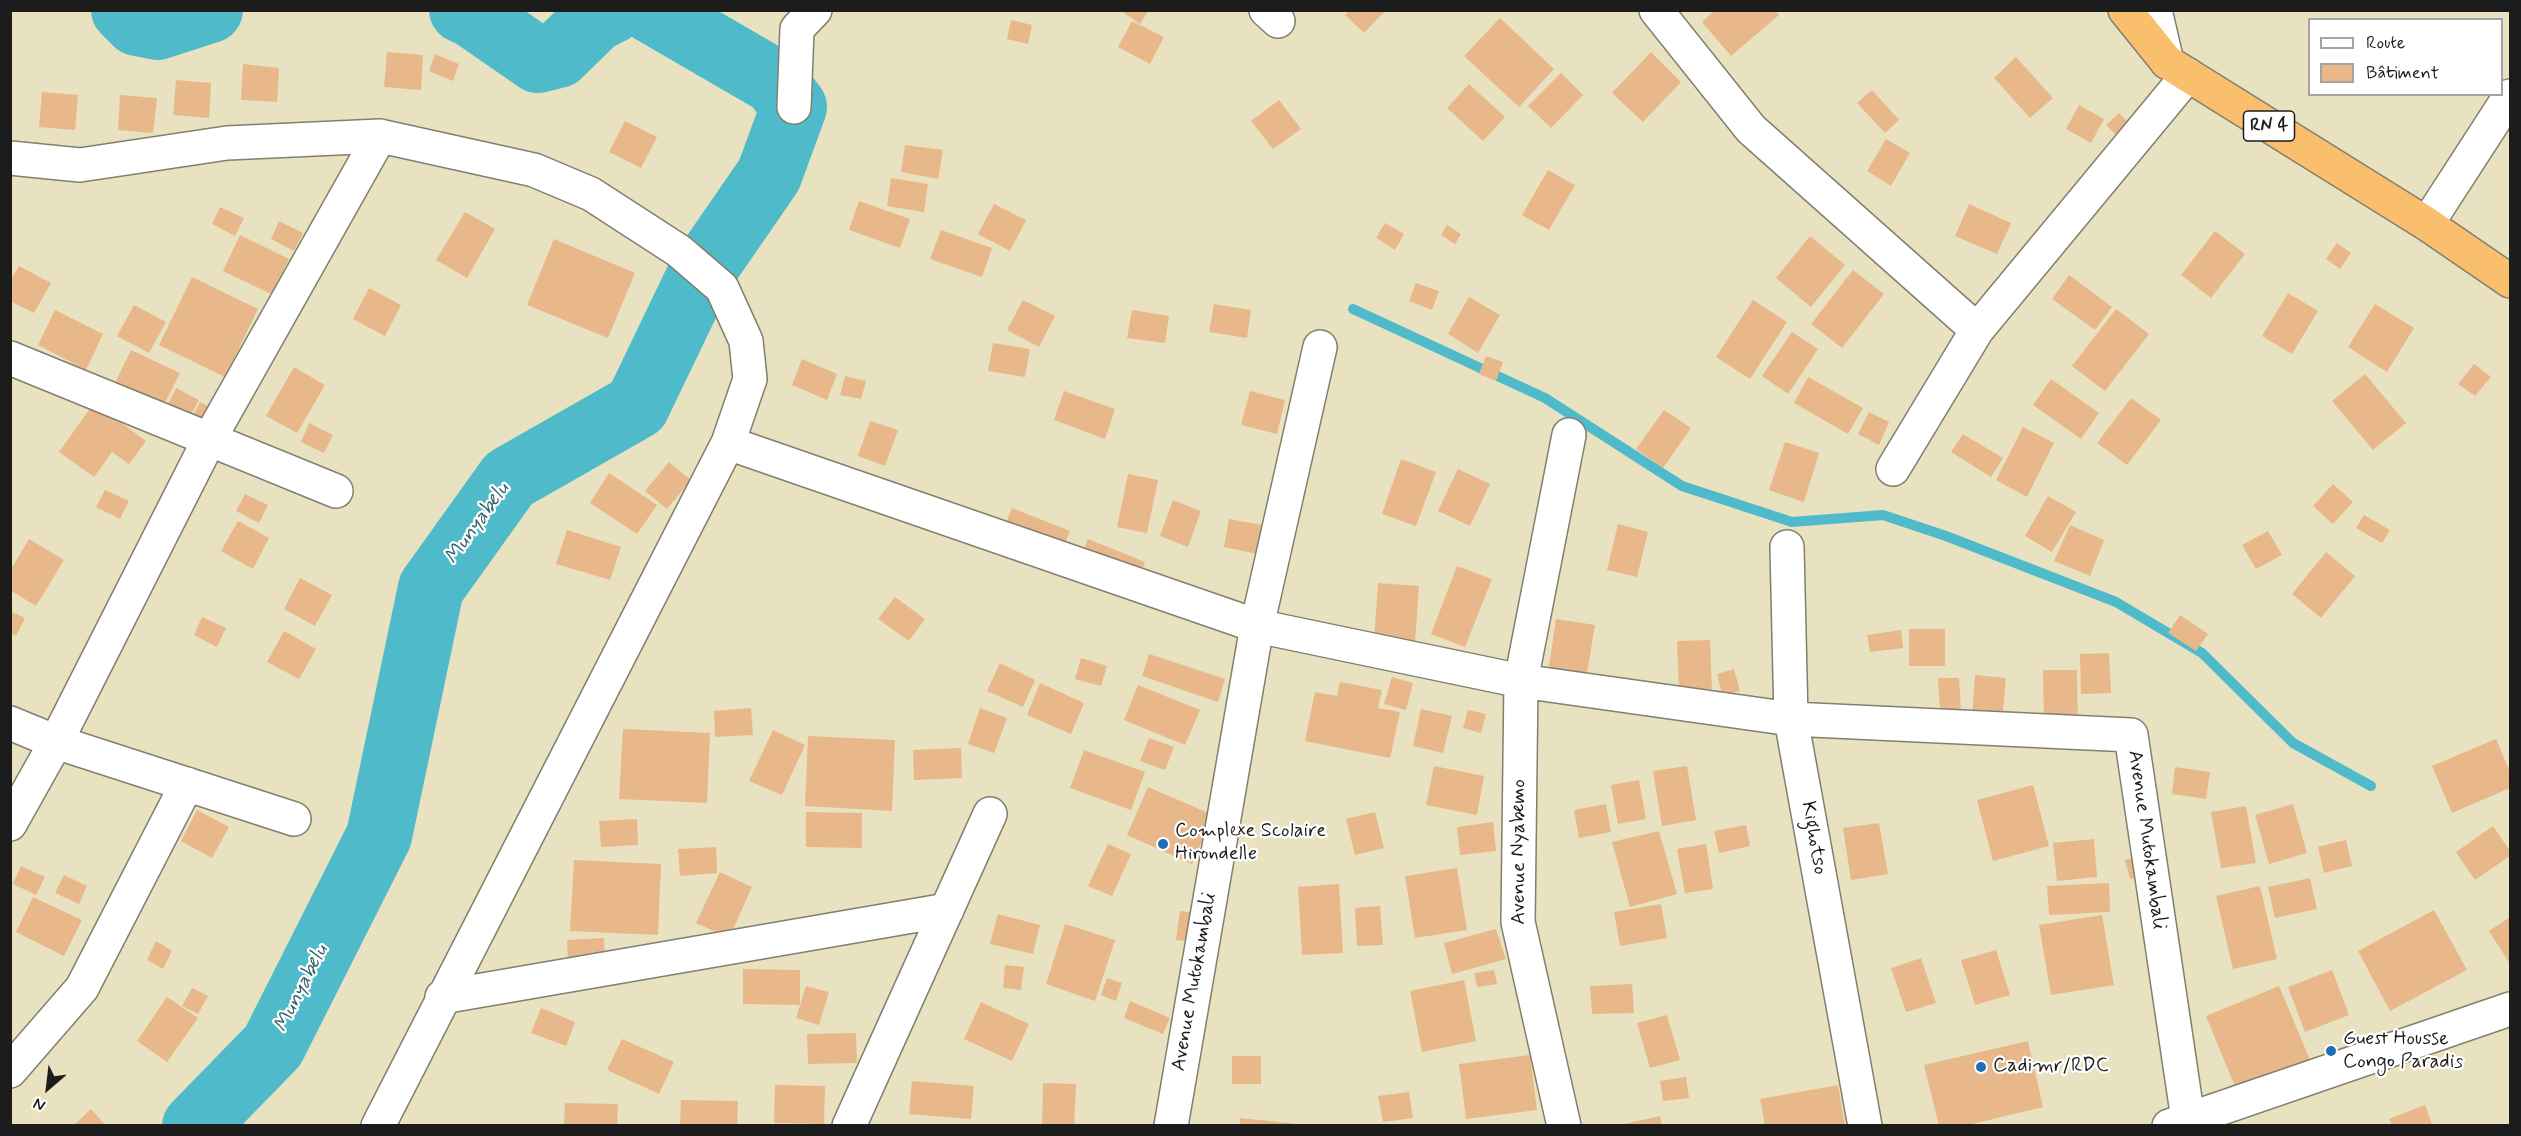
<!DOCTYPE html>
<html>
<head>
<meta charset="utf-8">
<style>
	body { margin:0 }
	#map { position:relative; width:2521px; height:1136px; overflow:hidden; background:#e8e2c0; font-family:Mynerve,sans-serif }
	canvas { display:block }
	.frame { position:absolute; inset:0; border:12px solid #1c1c1c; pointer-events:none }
	.legend { position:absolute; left:2308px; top:18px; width:195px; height:78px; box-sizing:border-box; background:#fff; border:2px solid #a4a4a4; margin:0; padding:8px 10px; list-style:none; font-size:18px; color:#1c1c1c }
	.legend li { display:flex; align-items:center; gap:12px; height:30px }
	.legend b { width:30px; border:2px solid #a4a4a4 }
	.north { position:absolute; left:18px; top:1058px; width:60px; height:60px; -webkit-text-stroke:4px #fff; paint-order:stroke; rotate:208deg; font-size:16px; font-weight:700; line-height:24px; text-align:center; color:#1c1c1c }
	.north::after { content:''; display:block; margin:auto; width:21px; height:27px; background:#1c1c1c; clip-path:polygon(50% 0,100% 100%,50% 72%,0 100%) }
</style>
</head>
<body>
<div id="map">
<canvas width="2521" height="1136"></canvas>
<div class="frame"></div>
<ul class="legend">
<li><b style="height:8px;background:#fff"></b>Route</li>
<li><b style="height:16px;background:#e8b88b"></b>Bâtiment</li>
</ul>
<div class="north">N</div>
</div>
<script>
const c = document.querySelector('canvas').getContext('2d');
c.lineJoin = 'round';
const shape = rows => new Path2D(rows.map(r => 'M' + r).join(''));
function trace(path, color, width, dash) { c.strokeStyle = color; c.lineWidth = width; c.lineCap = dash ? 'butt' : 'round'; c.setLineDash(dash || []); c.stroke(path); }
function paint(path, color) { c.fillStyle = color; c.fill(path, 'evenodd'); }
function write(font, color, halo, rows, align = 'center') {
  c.font = font + ' Mynerve,sans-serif'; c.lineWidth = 4.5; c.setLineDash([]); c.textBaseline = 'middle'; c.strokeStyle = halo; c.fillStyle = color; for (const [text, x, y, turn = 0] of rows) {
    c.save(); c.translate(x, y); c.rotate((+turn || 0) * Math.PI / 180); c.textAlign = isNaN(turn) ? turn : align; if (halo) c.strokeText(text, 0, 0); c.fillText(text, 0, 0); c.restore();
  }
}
trace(shape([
	[1353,309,1545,398,1682,486,1792,522,1883,515,1946,536,2116,602,2202,653,2293,743,2371,786]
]), '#4fbbca', 10);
trace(shape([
	[124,10,137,23,157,27,210,10],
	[462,10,473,15,538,60,558,55,595,19,613,10],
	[195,1126,273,1046,379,836,431,588,509,479,637,406,700,275,769,175,794,107,775,82,651,10]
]), '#4fbbca', 66);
paint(shape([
	[1120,10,1149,10,1140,24],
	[1349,10,1386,10,1364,33,1345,15],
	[1715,10,1775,10,1779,15,1731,56,1702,22],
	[1500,18,1554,69,1519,107,1464,56],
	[1011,20,1032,25,1028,44,1007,39],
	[1132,21,1164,37,1150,64,1118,47],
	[387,52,423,55,421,90,384,87],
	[1651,52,1681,82,1643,122,1612,93],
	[435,54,459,64,453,81,429,71],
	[2016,57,2053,98,2030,118,1994,78],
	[243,64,279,68,277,102,241,100],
	[1561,73,1583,95,1551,128,1528,106],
	[176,80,211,83,209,118,173,115],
	[1469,84,1505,117,1483,141,1447,108],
	[1872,90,1899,120,1885,133,1857,103],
	[42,92,78,95,75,130,39,127],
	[120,95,157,98,153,133,118,130],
	[1279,100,1301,129,1273,149,1251,121],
	[2079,105,2104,119,2091,143,2066,129],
	[2119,113,2140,134,2127,146,2106,125],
	[625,121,657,137,641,168,609,152],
	[1886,139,1910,153,1891,186,1867,171],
	[905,145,943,150,938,179,901,172],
	[1548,170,1575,185,1549,230,1522,215],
	[891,178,928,184,924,212,887,206],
	[859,201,910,219,900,248,849,230],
	[994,204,1026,220,1010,251,978,234],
	[1969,204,2011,223,1997,254,1955,236],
	[220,207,244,218,235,236,212,224],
	[465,212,495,229,467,278,436,260],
	[279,221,303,233,294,251,271,239],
	[1385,223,1404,234,1395,250,1376,238],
	[1447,225,1461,234,1455,244,1441,235],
	[941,230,992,248,982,277,930,259],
	[2215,231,2245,254,2211,298,2181,275],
	[240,235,289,259,271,294,223,271],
	[1810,236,1845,265,1811,307,1776,278],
	[554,239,635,273,608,338,527,305],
	[2337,243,2351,253,2340,269,2326,259],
	[19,266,51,283,34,313,10,301,10,281],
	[1853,270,1884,294,1842,348,1811,324],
	[2069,275,2112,307,2095,330,2052,299],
	[192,277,258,309,225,377,159,345],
	[1416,283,1439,291,1432,310,1409,301],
	[369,288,401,305,385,336,353,319],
	[2288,293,2318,311,2292,354,2262,336],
	[1469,297,1500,315,1478,353,1448,334],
	[1023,300,1055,316,1039,347,1007,330],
	[1753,300,1787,322,1750,379,1716,357],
	[1214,304,1251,310,1247,338,1209,332],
	[2375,304,2414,328,2387,372,2348,347],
	[134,305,166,322,149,353,117,336],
	[2116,309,2149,334,2105,391,2072,366],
	[55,310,103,334,86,370,38,345],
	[1132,310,1169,316,1165,343,1127,338],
	[1792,332,1818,349,1788,394,1762,376],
	[993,343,1030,349,1025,377,988,371],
	[131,350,180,373,162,409,114,385],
	[1486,356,1503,362,1496,381,1479,374],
	[802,359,837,374,827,400,792,385],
	[2474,364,2491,377,2475,396,2458,384],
	[294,367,325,385,297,433,266,416],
	[2365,374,2406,423,2373,450,2332,401],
	[845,376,866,381,861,399,840,395],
	[1808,377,1863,408,1848,434,1794,403],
	[2051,379,2099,413,2081,439,2033,405],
	[176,388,199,400,190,417,167,406],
	[1064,391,1115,409,1105,439,1054,420],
	[1250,391,1285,400,1277,434,1241,425],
	[2131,398,2161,420,2127,465,2097,443],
	[200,402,223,414,215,432,191,420],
	[94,403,146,441,129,464,112,452,94,477,59,452],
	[1664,410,1691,428,1663,468,1636,449],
	[1869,412,1889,422,1879,445,1858,434],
	[870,421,898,430,885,466,858,456],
	[309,423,333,435,324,453,301,442],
	[2023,427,2054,443,2027,497,1996,480],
	[1963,434,2003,458,1991,477,1951,452],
	[1785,442,1819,453,1804,502,1769,490],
	[1401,459,1436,472,1416,526,1382,514],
	[669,462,691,480,667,509,645,491],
	[1458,469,1490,484,1470,526,1438,511],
	[609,473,657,505,637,534,590,503],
	[1128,474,1158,480,1147,533,1117,527],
	[2333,484,2353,502,2333,524,2313,506],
	[105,490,129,501,120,519,96,507],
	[245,494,268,505,259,523,236,511],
	[2048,496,2076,512,2052,552,2025,536],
	[1173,500,1201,511,1188,547,1160,536],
	[1012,508,1070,531,1060,554,1003,530],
	[2364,515,2390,530,2382,543,2356,528],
	[1229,519,1262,525,1257,554,1224,547],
	[238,521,269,538,253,569,221,551],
	[1618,524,1648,532,1637,577,1607,570],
	[2070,525,2104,540,2090,576,2054,561],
	[567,530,621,547,610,580,556,564],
	[2268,531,2282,555,2256,569,2242,545],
	[29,539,64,560,36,606,10,590,10,571],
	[1088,539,1145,562,1136,584,1079,561],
	[2326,552,2355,576,2321,618,2292,594],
	[1457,566,1492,579,1465,647,1431,634],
	[300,578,332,595,315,626,284,609],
	[1378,583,1419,586,1415,643,1374,640],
	[895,597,925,619,909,641,878,619],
	[10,611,25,618,16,636,10,633],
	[2180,615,2208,634,2196,651,2168,633],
	[202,617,226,628,217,647,194,635],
	[1556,619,1595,625,1586,679,1548,673],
	[1909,629,1945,629,1945,666,1909,666],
	[1901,630,1903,648,1870,652,1867,635],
	[284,631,316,649,299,679,267,662],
	[1710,640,1712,689,1679,691,1677,641],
	[2109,653,2111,693,2081,694,2080,654],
	[1149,654,1225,679,1218,702,1142,676],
	[1081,658,1107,666,1101,686,1075,679],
	[1000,663,1035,680,1023,707,987,691],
	[1734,669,1740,691,1722,695,1717,674],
	[2043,670,2077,670,2078,728,2044,728],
	[1975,675,2006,678,2002,721,1972,718],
	[1392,677,1413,683,1406,710,1384,704],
	[1938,678,1959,678,1961,711,1940,712],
	[1340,682,1382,690,1378,708,1400,712,1390,758,1305,741,1315,692,1337,696],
	[1040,683,1084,703,1071,734,1027,715],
	[1138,685,1200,710,1185,745,1124,720],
	[751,708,753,735,715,737,714,711],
	[980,708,1007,718,994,753,968,744],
	[1421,709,1452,716,1443,753,1413,746],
	[1468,710,1486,714,1481,733,1463,728],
	[623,729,710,733,707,803,619,799],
	[773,730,805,745,782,795,749,781],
	[808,736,895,740,892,811,805,806],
	[1149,738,1174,747,1165,770,1140,761],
	[2496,739,2510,772,2510,788,2452,813,2432,766],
	[961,748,962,778,914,780,913,750],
	[1084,750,1145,772,1131,810,1070,788],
	[1434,766,1484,776,1477,815,1426,805],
	[1687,766,1696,820,1662,826,1653,771],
	[2175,767,2210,772,2206,799,2172,794],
	[1639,780,1646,819,1618,824,1611,785],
	[2033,785,2049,846,1993,861,1977,800],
	[1148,787,1213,815,1192,864,1127,835],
	[1606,804,1611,832,1579,838,1574,810],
	[2293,804,2307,853,2269,864,2255,815],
	[2246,806,2256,863,2221,868,2211,812],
	[197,810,229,827,212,858,181,841],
	[806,812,862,813,862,848,806,847],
	[1375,812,1384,848,1355,855,1346,819],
	[637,819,638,845,601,847,599,821],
	[1493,822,1496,851,1460,855,1457,827],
	[1879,823,1888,874,1851,880,1843,828],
	[1746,825,1750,846,1719,853,1714,831],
	[2493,826,2510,851,2510,856,2475,880,2456,852],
	[1659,831,1677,894,1630,907,1612,842],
	[2094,839,2097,877,2057,881,2053,843],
	[2346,840,2352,866,2324,873,2318,847],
	[1108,844,1131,854,1112,896,1088,886],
	[1706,844,1713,889,1685,893,1677,849],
	[716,847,717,873,680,876,678,849],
	[2146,855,2151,874,2130,879,2125,860],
	[574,860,661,864,658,935,570,931],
	[21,866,45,877,36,895,13,884],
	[1457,868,1467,930,1415,938,1405,876],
	[720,872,752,887,729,938,696,923],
	[64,875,87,886,79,904,55,893],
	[2310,878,2317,909,2275,918,2268,887],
	[2109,883,2110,912,2049,915,2047,886],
	[1339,884,1343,953,1302,955,1298,887],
	[2260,886,2277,959,2233,969,2216,896],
	[33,897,82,920,64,956,16,932],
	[1661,904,1667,938,1620,946,1614,912],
	[1380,906,1383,945,1357,946,1355,908],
	[2434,910,2467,970,2390,1011,2358,951],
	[1180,911,1197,913,1193,942,1176,940],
	[998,914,1040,925,1033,954,990,944],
	[2102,915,2114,985,2051,995,2039,925],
	[2510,917,2510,964,2489,931],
	[1065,924,1115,940,1095,1001,1046,984],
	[1496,929,1506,959,1452,974,1444,943],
	[604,938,605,964,568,966,567,940],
	[156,941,172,951,163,969,147,960],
	[1996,950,2010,995,1975,1005,1961,960],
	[1921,958,1936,1003,1906,1012,1891,968],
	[1005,965,1024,967,1021,990,1003,988],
	[743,969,800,970,800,1005,743,1004],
	[1494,970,1497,984,1477,987,1474,973],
	[2332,970,2349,1015,2305,1032,2288,987],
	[1107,978,1122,983,1116,1001,1101,995],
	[1464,980,1476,1041,1422,1052,1410,991],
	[1632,984,1634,1013,1592,1014,1590,986],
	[806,986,829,992,819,1025,796,1018],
	[2279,986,2310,1060,2236,1089,2206,1016],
	[192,988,208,996,198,1014,182,1006],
	[167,997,198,1018,167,1062,137,1041],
	[1130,1001,1170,1018,1163,1034,1124,1018],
	[981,1002,1029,1024,1012,1061,964,1039],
	[541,1008,575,1022,566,1046,531,1033],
	[1667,1015,1680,1060,1650,1068,1637,1023],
	[856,1033,857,1063,808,1064,807,1034],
	[622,1039,674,1062,659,1094,607,1070],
	[2028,1041,2043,1107,1964,1126,1939,1126,1924,1065],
	[1530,1055,1537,1110,1466,1119,1459,1064],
	[1232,1056,1261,1056,1261,1084,1232,1084],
	[1686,1077,1689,1098,1663,1101,1660,1081],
	[912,1081,974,1086,971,1119,909,1114],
	[1043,1083,1076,1084,1074,1126,1042,1126],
	[775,1085,825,1086,824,1124,774,1123],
	[1838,1085,1845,1126,1765,1126,1760,1099],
	[1409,1092,1413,1118,1383,1122,1378,1096],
	[681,1100,738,1101,737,1126,680,1126],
	[565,1103,618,1104,617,1126,564,1126],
	[2425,1105,2432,1124,2392,1126,2389,1119],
	[91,1109,106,1126,73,1126],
	[1660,1116,1662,1126,1620,1126,1620,1125],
	[1240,1118,1298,1124,1298,1126,1240,1126]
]), '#e8b88b');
const minor = shape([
	[1266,10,1278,21],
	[1656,10,1751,129,1977,330],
	[2155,10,2167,62],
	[794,107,797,29,815,10],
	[10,158,80,165,227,143,380,136,534,170,591,194,679,251,722,288,746,341,750,379,728,443,378,1126],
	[2427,224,2510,96],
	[10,358,336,491],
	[728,443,1257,626,1521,681,1791,719,2131,735,2189,1126],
	[1893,469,1977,330,2188,75],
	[1787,547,1791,719,1865,1126],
	[10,723,56,742,294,819],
	[10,824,56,742,210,438,380,136],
	[442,997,947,910],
	[10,1071,82,988,187,784],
	[849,1126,990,814],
	[1171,1126,1257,626,1320,347],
	[1564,1126,1518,922,1521,681,1569,435],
	[2169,1126,2510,1009]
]);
const highway = shape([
	[2125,10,2167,62,2427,224,2510,281]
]);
trace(minor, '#827f6e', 36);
trace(highway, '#827f6e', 36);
trace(minor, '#fff', 33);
trace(highway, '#f9bf6d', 33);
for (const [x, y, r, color] of [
	[1163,844,6,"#1f6fb2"],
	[2331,1051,6,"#1f6fb2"],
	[1981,1067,6,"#1f6fb2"]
]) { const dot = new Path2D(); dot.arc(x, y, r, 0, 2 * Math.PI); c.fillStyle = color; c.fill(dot); trace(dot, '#fff', 2); }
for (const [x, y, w] of [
	[2269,126,51]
]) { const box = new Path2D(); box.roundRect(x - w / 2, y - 15, w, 30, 4.5); c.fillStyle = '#fff'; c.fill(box); trace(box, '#1c1c1c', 1.5); }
write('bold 18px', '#1c1c1c', null, [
	["RN 4",2269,126]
]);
write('20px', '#1c1c1c', '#fff', [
	["Complexe Scolaire",1175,832],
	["Hirondelle",1175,855],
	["Guest Housse",2343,1040],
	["Congo Paradis",2343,1063],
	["Cadimr/RDC",1993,1067]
], 'left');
write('20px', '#1c1c1c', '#fff', [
	["Kighotso",1813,838,80],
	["Avenue Mutokambali",2146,840,82],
	["Avenue Nyabemo",1520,852,-90],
	["Avenue Mutokambali",1195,982,-80]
]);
write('italic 21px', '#33646a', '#fff', [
	["Munyabelu",478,524,-54],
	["Munyabelu",302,989,-63]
]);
</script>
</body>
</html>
